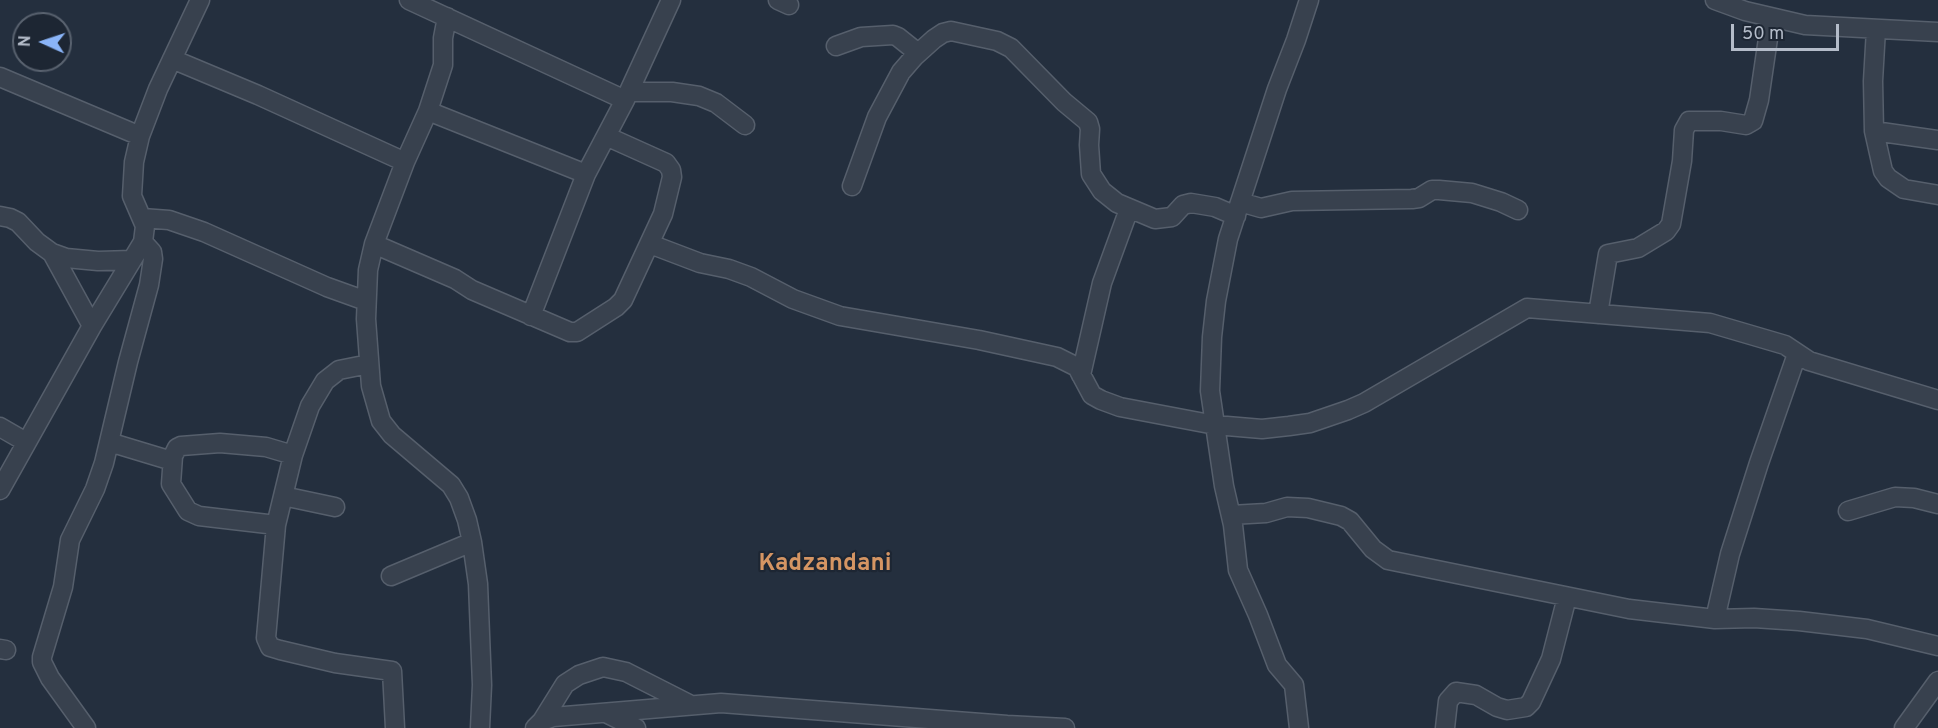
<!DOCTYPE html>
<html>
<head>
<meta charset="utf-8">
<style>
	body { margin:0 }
	#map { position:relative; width:1938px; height:728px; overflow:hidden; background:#242f3e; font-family:Overpass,sans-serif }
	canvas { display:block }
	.north { position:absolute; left:12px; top:12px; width:60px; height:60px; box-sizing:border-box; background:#1d2633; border:2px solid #59626f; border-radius:50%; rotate:273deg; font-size:16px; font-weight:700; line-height:24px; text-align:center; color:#b4bcc9 }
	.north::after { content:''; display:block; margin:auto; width:21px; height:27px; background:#8ab4f8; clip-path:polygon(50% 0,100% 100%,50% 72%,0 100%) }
	.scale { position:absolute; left:1731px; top:24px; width:108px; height:27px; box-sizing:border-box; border:3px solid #b4bcc9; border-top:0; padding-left:8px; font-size:18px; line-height:21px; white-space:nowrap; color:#b4bcc9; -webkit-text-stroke:4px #1d2633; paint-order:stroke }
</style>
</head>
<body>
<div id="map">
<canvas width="1938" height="728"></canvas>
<div class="north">N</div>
<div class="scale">50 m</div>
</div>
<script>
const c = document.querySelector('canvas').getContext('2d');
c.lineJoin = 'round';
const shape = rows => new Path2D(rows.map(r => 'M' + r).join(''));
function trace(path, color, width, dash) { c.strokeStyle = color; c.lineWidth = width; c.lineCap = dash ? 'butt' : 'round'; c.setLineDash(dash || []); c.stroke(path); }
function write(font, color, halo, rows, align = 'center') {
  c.font = font + ' Overpass,sans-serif'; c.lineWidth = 4.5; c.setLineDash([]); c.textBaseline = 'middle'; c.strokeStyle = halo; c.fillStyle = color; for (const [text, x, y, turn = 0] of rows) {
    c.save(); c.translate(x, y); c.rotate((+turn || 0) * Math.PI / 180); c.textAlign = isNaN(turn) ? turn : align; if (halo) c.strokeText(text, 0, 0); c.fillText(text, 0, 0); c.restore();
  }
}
const minor = shape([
	[409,0,625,100],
	[778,0,789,5],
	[1715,0,1745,11,1805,25,1938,32],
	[447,17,443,38,443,65,428,111,405,162,374,244,368,270,366,319,371,386,381,421,392,435,451,485,459,498,467,520,472,542,478,584,482,685,480,728],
	[1876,29,1873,81,1874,131,1883,171,1888,178,1904,189,1938,195],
	[836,46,861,37,893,35,898,37,918,53],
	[172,59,258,95,405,162],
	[0,77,140,136],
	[629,92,672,92,699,96,716,103,745,125],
	[428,111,586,174],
	[1874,131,1938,140],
	[852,186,877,117,901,72,914,57,934,39,943,33,951,31,997,41,1011,48,1064,102,1088,122,1090,129,1089,145,1091,174,1102,191,1117,203,1155,219,1172,217,1183,205,1191,203,1215,207,1236,216],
	[1240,202,1261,208,1292,201,1412,199,1419,198,1432,190,1439,190,1472,193,1501,202,1518,210],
	[0,216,10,218,18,222,37,242,52,253,66,258,98,261,132,260],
	[142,218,169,220,204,232,327,287,366,301],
	[374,244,455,279,472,290,570,332,577,332,616,307,623,300,663,214,672,177,671,170,666,163,606,136],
	[650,244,700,263,729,269,751,277,793,299,840,316,979,340,1057,357,1077,367,1092,395,1101,400,1120,407,1215,425,1262,429,1289,426,1310,423,1348,410,1364,403,1527,308,1710,323,1785,345,1809,361,1938,400],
	[52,253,92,326],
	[1598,314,1608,254,1638,248,1666,231,1671,224,1682,161,1684,130,1689,121,1721,121,1746,125,1753,121,1759,100,1771,18],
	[531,316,586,174,625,100,671,0],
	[369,364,339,370,325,381,310,406,293,455,276,525,266,638,270,647,280,650,335,663,392,671,395,728],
	[1081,375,1102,283,1129,209],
	[0,427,26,442],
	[109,442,172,461],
	[0,490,92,326,143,242,145,226,132,196,134,162,140,136,158,89,200,0],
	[283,496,335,507],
	[1848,511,1895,497,1914,498,1938,504],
	[1231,515,1266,513,1287,507,1308,508,1341,516,1350,521,1373,549,1388,560,1629,609,1715,619,1754,618,1799,621,1867,629,1938,646],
	[276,525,199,516,188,511,171,484,173,456,177,448,181,446,220,443,266,447,293,455],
	[391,576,472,542],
	[1715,619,1730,554,1759,463,1797,354],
	[0,649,6,650],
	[608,714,636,728],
	[542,721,565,684,579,675,603,667,626,672,689,704],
	[86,728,50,678,42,662,42,657,63,587,70,540,95,489,104,463,128,362,149,285,153,259,152,252,143,242],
	[535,728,542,721,553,717,721,703,1007,725,1065,728],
	[1299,728,1294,685,1277,665,1258,615,1238,570,1233,525,1224,486,1210,391,1212,337,1216,301,1228,239,1277,89,1296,40,1309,0],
	[1445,728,1448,701,1456,692,1476,695,1497,707,1507,710,1526,707,1531,702,1551,659,1567,597],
	[1904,728,1938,681]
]);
trace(minor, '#565f6c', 21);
trace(minor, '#38414e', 18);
write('bold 24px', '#d59563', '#1d2633', [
	["Kadzandani",825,565]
]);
</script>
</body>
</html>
